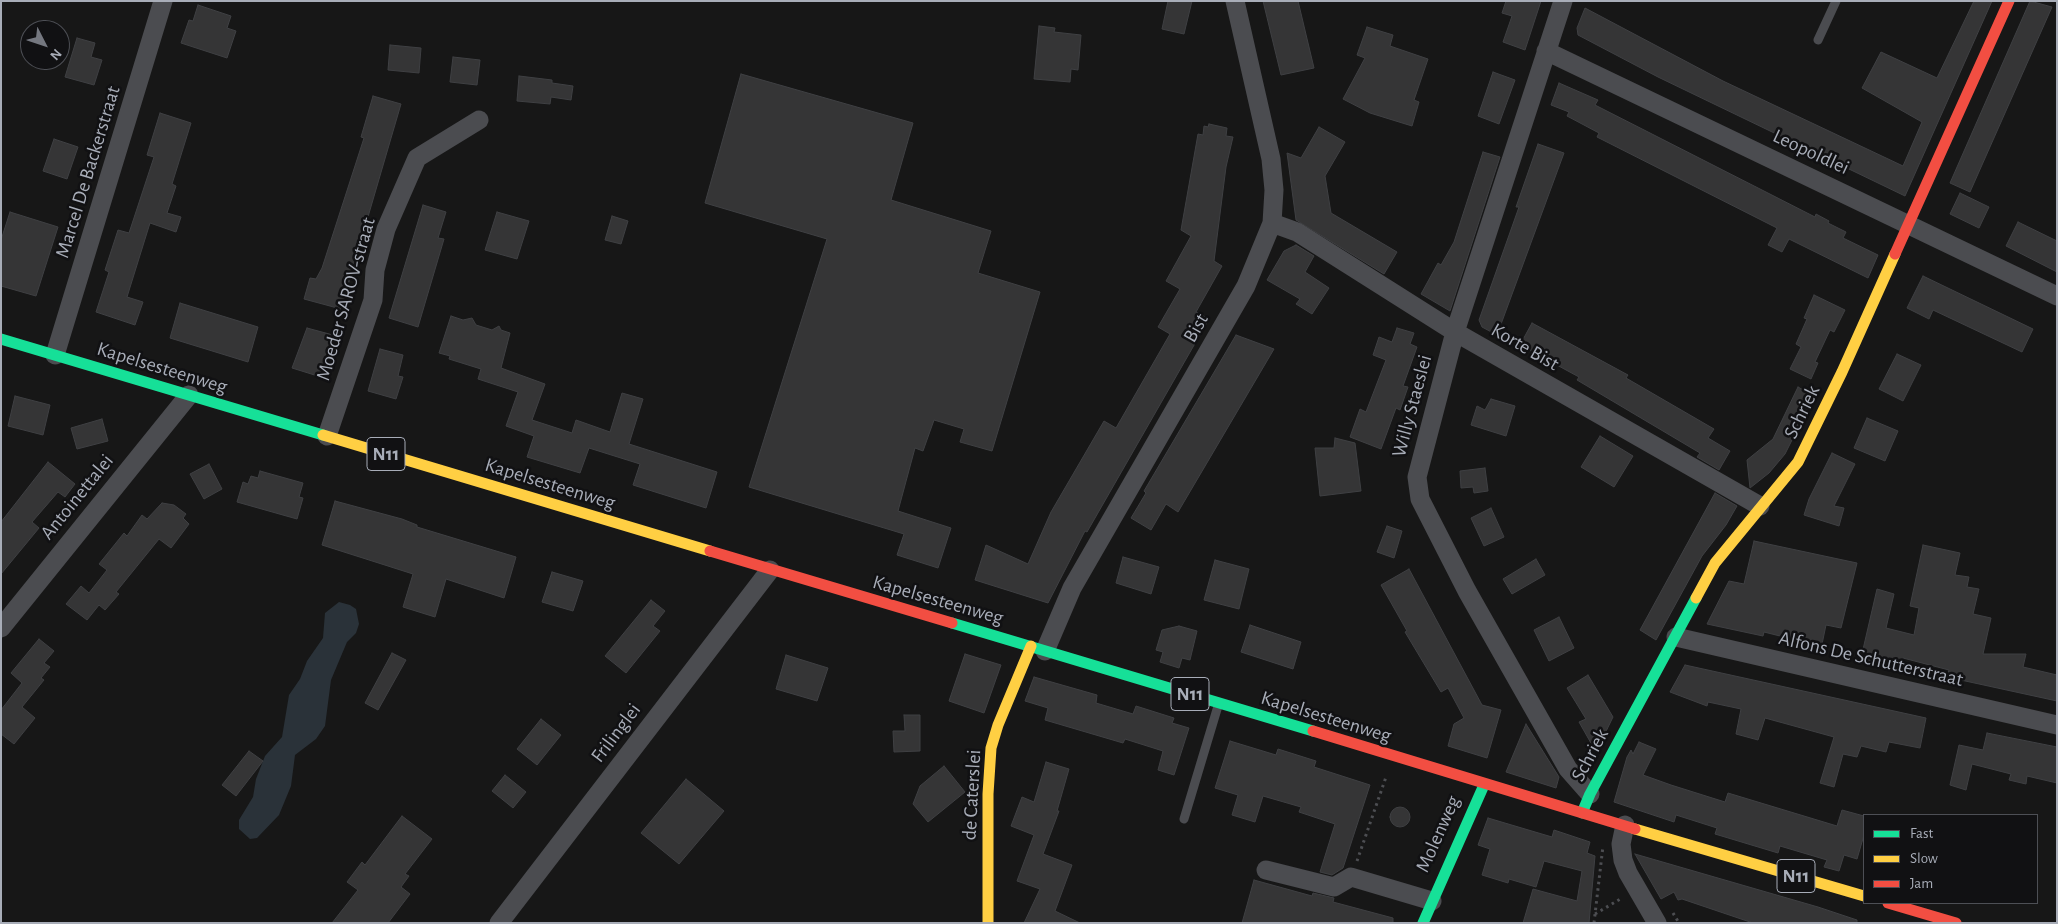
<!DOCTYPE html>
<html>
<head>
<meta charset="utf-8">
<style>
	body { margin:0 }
	#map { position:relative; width:2058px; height:924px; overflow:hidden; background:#171717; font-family:"Alegreya Sans",sans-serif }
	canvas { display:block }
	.frame { position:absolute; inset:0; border:2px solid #a8adb8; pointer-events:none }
	.legend { position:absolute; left:1863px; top:814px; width:175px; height:90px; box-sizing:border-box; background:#111113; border:1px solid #4d4f55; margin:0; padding:6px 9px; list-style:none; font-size:15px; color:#a8adb8 }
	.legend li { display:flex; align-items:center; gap:10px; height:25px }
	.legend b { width:25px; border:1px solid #4d4f55 }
	.north { position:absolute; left:20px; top:20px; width:50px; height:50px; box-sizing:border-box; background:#111113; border:1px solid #4d4f55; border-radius:50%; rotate:131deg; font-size:14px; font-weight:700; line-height:20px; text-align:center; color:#a8adb8 }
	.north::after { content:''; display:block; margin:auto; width:18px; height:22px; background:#757880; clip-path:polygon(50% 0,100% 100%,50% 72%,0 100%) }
</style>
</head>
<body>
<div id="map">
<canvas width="2058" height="924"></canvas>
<div class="frame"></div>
<ul class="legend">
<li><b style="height:6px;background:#16e098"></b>Fast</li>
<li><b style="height:6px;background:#ffcf43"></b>Slow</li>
<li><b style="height:6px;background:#f24e42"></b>Jam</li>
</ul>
<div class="north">N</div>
</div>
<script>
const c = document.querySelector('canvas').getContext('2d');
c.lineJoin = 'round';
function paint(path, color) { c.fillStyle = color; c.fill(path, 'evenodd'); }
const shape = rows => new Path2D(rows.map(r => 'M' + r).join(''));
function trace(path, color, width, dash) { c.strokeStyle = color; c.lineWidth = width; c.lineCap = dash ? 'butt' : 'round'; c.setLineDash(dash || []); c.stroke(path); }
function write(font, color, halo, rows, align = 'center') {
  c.font = font + ' "Alegreya Sans",sans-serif'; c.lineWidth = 5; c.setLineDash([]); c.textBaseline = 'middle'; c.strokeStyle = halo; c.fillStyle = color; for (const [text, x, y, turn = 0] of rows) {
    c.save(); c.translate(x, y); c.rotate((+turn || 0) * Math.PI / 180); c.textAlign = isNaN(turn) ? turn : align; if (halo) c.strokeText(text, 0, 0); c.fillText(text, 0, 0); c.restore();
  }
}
paint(shape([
	[339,602,350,605,356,609,359,624,356,633,347,642,331,680,325,726,316,739,295,755,291,786,279,815,257,838,250,839,239,829,239,820,253,797,256,779,265,756,282,737,289,695,300,679,307,661,323,638,325,613]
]), '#2a3239');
const building = shape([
	[1168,1,1192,1,1184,34,1162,29,1168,1],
	[1263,1,1298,1,1314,68,1281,75,1263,1],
	[1506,1,1541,1,1525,50,1503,42,1512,16,1502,13,1506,1],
	[1974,1,1992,1,1905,196,1658,77,1578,35,1577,28,1585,8,1723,81,1903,166,1922,122,1862,88,1881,52,1937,78,1974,1],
	[2030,1,2052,7,1970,192,1950,183,2030,1],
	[198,5,231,16,227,28,236,31,227,58,181,43,189,20,193,21,198,5],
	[1039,26,1055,28,1054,32,1081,35,1078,70,1071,69,1070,82,1034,79,1039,26],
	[1367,27,1393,35,1390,46,1428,59,1414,100,1419,102,1412,126,1370,113,1343,99,1365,58,1357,55,1367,27],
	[77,38,95,43,91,57,102,60,94,85,65,77,77,38],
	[390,45,421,48,419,73,388,70,390,45],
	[453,57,480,60,477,85,450,82,453,57],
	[1493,72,1515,80,1499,124,1478,116,1493,72],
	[741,74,913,123,891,200,991,231,978,273,1040,292,992,451,960,442,964,429,934,420,923,451,915,448,898,511,951,528,938,568,897,555,904,534,749,487,827,239,705,203,741,74],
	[519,76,552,80,552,83,573,86,571,100,551,97,550,104,517,101,519,76],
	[1559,83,1598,100,1595,105,1762,190,1815,217,1816,214,1829,221,1828,223,1846,232,1843,238,1878,255,1868,278,1789,239,1782,252,1768,245,1777,228,1597,137,1599,133,1567,116,1569,112,1551,105,1559,83],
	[373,96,401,104,341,309,304,299,310,278,316,279,322,268,364,138,361,137,373,96],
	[160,113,191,123,172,184,176,186,167,213,181,217,176,232,150,223,127,297,143,302,135,325,96,312,109,272,105,270,118,230,129,233,154,157,147,155,160,113],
	[1209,124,1227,128,1226,136,1233,137,1226,167,1214,261,1222,266,1196,312,1209,319,1087,532,1085,531,1048,603,975,580,986,545,1028,564,1051,512,1104,421,1116,428,1170,334,1158,327,1180,289,1166,281,1191,236,1181,230,1198,134,1203,135,1204,126,1208,127,1209,124],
	[1319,127,1345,142,1325,176,1331,213,1397,252,1384,274,1296,220,1287,153,1301,158,1319,127],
	[54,139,78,147,67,179,43,171,54,139],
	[1538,144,1564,153,1497,335,1482,327,1479,320,1519,207,1516,207,1538,144],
	[1483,152,1500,157,1450,311,1421,294,1438,263,1441,265,1454,242,1483,152],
	[1960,193,1989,207,1979,228,1950,214,1960,193],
	[423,205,446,212,438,238,444,239,418,327,389,318,423,205],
	[10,212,58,227,36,296,1,286,1,240,10,212],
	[497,212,529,221,517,259,485,250,497,212],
	[612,216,628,221,621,244,605,240,612,216],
	[2018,222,2057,241,2057,272,2006,246,2018,222],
	[1296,245,1314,256,1305,272,1329,288,1312,314,1296,304,1300,299,1267,280,1284,251,1296,245],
	[1923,276,2033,329,2022,352,1933,310,1929,319,1907,308,1923,276],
	[1814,295,1845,310,1834,332,1830,330,1815,362,1818,363,1811,379,1790,369,1801,347,1796,344,1807,319,1804,318,1814,295],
	[180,303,258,327,248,362,170,338,180,303],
	[451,316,463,320,472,318,476,325,492,330,499,326,501,330,510,333,501,368,545,384,532,420,572,433,576,420,610,432,622,393,643,399,629,444,717,472,706,508,633,485,640,464,589,448,580,473,527,457,534,436,506,426,518,392,478,379,481,369,449,359,450,356,439,353,451,316],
	[1532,323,1628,375,1626,378,1714,429,1708,438,1730,451,1719,470,1697,457,1700,453,1577,380,1579,377,1520,345,1532,323],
	[307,328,333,335,321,377,292,368,307,328],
	[1397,328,1414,333,1410,344,1417,347,1403,386,1408,387,1400,410,1396,408,1381,449,1350,437,1360,409,1366,412,1386,360,1373,355,1379,337,1392,342,1397,328],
	[1236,335,1274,349,1178,512,1166,504,1151,530,1131,518,1146,493,1144,491,1236,335],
	[380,349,403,355,398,376,403,377,396,399,368,391,380,349],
	[1897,354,1921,365,1903,401,1879,389,1897,354],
	[1798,387,1814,396,1785,454,1769,473,1750,488,1747,460,1773,439,1798,387],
	[15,396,50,405,43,435,8,426,15,396],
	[1491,399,1515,406,1506,436,1471,425,1477,406,1485,410,1491,399],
	[1867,418,1898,431,1885,461,1854,448,1867,418],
	[102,419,108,441,77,449,71,428,102,419],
	[1600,436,1633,456,1614,487,1581,467,1600,436],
	[1335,438,1355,443,1361,491,1320,496,1315,448,1334,448,1335,438],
	[1832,453,1855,464,1834,506,1844,508,1839,526,1804,515,1809,499,1832,453],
	[48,462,75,484,65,497,58,492,32,522,39,528,1,574,1,522,48,462],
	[209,464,222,489,204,499,190,474,209,464],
	[1485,468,1488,491,1474,493,1473,487,1461,488,1460,471,1485,468],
	[260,471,303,483,299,497,303,498,297,519,237,502,243,482,248,484,251,476,258,478,260,471],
	[1715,493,1737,506,1726,525,1702,556,1656,640,1640,630,1715,493],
	[335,501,402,519,417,525,417,527,516,557,504,598,446,579,435,617,403,607,413,574,322,545,335,501],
	[162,503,174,505,186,514,183,518,189,524,171,548,159,539,116,592,119,594,105,610,99,605,87,620,66,604,81,586,89,593,107,570,99,564,124,533,127,536,142,515,147,519,162,503],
	[1491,508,1504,537,1484,546,1471,518,1491,508],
	[1387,526,1402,531,1394,558,1377,552,1387,526],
	[1754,541,1857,563,1841,628,1826,625,1821,649,1804,645,1804,642,1764,632,1763,636,1707,624,1729,581,1744,584,1754,541],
	[1923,545,1960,553,1955,575,1969,577,1967,587,1979,589,1973,614,1991,618,1983,654,2026,654,2023,667,2057,675,2057,701,1947,677,1949,670,1903,658,1901,667,1892,665,1889,667,1861,658,1877,589,1894,594,1886,628,1914,635,1919,608,1910,606,1923,545],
	[1123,557,1159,567,1151,594,1116,583,1123,557],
	[1536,559,1545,575,1512,594,1503,579,1536,559],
	[1215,560,1249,569,1239,609,1204,600,1215,560],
	[1409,569,1482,705,1501,710,1487,758,1448,746,1454,724,1464,718,1448,688,1441,692,1405,632,1407,631,1381,585,1409,569],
	[552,572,583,581,573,611,542,602,552,572],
	[651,600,665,611,653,626,660,631,626,673,605,656,651,600],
	[1559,617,1574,648,1549,661,1534,630,1559,617],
	[1250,625,1301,642,1293,669,1241,652,1250,625],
	[1179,626,1197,631,1190,660,1182,658,1179,668,1160,662,1163,652,1156,650,1162,630,1179,626],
	[39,639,54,651,44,663,50,667,41,678,44,680,22,707,35,718,14,744,1,734,1,710,22,683,11,673,39,639],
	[392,653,406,660,378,710,365,703,392,653],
	[965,654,1001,665,984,713,949,701,965,654],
	[786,655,828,668,817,701,776,689,786,655],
	[1685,665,1926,718,1920,748,1889,742,1886,752,1861,746,1857,757,1843,754,1834,787,1820,783,1834,737,1765,718,1758,740,1736,734,1741,709,1708,702,1707,706,1670,692,1685,665],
	[1588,675,1613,717,1596,752,1579,722,1586,719,1567,688,1588,675],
	[1034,677,1097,695,1096,703,1133,714,1136,706,1174,718,1172,723,1189,728,1174,775,1158,770,1163,751,1125,739,1123,743,1045,720,1048,708,1025,701,1034,677],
	[904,715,920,715,920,751,894,752,893,731,905,731,904,715],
	[541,719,561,735,537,765,517,749,541,719],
	[1526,724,1559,777,1556,788,1506,772,1526,724],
	[1987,733,2057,747,2057,783,2027,776,2026,784,2009,780,2011,774,1972,764,1966,790,1950,785,1959,745,1983,750,1987,733],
	[1230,741,1276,755,1278,749,1316,761,1314,767,1370,785,1343,868,1332,875,1320,872,1335,824,1299,812,1301,807,1263,796,1255,822,1232,815,1238,795,1215,788,1230,741],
	[1639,742,1656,749,1643,775,1671,785,1725,802,1728,793,1837,826,1842,810,1864,816,1864,835,1857,859,1844,855,1839,871,1824,867,1827,860,1780,846,1778,853,1715,834,1717,828,1676,815,1674,822,1614,802,1627,757,1631,750,1633,754,1639,742],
	[249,751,263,761,236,796,222,785,249,751],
	[1046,762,1069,769,1057,811,1059,811,1043,854,1072,865,1055,911,1080,923,1024,923,1040,889,1017,881,1034,835,1011,826,1022,797,1034,802,1046,762],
	[944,766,965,792,928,822,913,804,920,786,944,766],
	[505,775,526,792,513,808,492,791,505,775],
	[686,779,724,811,679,864,641,833,686,779],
	'1390 817a10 10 0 1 1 20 0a10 10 0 1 1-20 0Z',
	[402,816,432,839,405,874,409,876,401,887,410,894,388,923,332,923,358,890,347,882,362,862,365,865,402,816],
	[1488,818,1552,837,1554,830,1590,842,1587,853,1595,856,1589,923,1523,923,1533,889,1577,901,1582,871,1544,861,1536,887,1509,879,1508,883,1482,875,1490,849,1478,845,1488,818],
	[1635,854,1818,907,1857,920,1857,923,1753,923,1682,899,1678,900,1674,892,1661,899,1635,854],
	[1254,880,1312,896,1313,893,1334,898,1333,902,1393,918,1393,923,1242,923,1254,880]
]);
paint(building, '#353536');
trace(building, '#3f4043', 1);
trace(shape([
	[1357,861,1386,777],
	[1673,913,1679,923],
	[1595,914,1622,898],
	[1594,923,1603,846]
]), '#4d4e52', 3, [2.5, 4]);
trace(shape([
	[1818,40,1836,1],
	[1184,819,1218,706]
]), '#4b4c50', 9);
trace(shape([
	[1563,1,1455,332,1417,477,1420,499,1467,591,1568,769,1590,794],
	[1546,51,2057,296],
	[1272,223,1297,232,1455,332,1760,506],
	[55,355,163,1],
	[327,436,373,300,375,270,386,229,417,158,479,120],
	[1,628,189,395],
	[1676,637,2057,725],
	[1045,651,1072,588,1246,286,1272,223,1274,190,1271,159,1235,1],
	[1625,825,1621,844,1623,860,1628,873,1657,923],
	[1266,870,1334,887,1351,877,1432,901],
	[499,923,770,570]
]), '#4b4c50', 19);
trace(shape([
	[1,339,323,435],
	[952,623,1313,731],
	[1582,813,1590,794,1696,598],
	[1423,923,1484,785]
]), '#16e098', 11);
trace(shape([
	[323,435,710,551],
	[1696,598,1715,563,1798,462,1842,372,1895,254],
	[1635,829,1864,896],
	[988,923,988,794,991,748,998,725,1031,646]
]), '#ffcf43', 11);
trace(shape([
	[1895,254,2009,1],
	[710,551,952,623],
	[1313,731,1635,829],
	[1888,903,1956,923]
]), '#f24e42', 11);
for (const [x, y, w] of [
	[386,454,38],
	[1190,694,38],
	[1796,876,38]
]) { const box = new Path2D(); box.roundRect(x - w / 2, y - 16.5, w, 33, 4); c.fillStyle = '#111113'; c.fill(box); trace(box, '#a8adb8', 1); }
write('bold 19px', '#a8adb8', null, [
	["N11",386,454],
	["N11",1190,694],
	["N11",1796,876]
]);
write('20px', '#a8adb8', '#111113', [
	["Leopoldlei",1811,152,25],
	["Marcel De Backerstraat",88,172,-73],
	["Moeder SAROV-straat",346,299,-74],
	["Bist",1196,328,-60],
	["Korte Bist",1525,347,30],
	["Kapelsesteenweg",162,368,17],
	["Willy Staeslei",1412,406,-75],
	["Schriek",1802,412,-64],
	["Kapelsesteenweg",550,484,17],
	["Antoinettalei",77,497,-51],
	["Kapelsesteenweg",938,600,16],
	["Alfons De Schutterstraat",1871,659,13],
	["Kapelsesteenweg",1326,717,17],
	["Frilinglei",616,733,-53],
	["Schriek",1590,755,-62],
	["de Caterslei",972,795,-87],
	["Molenweg",1438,834,-66]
]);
</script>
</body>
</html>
